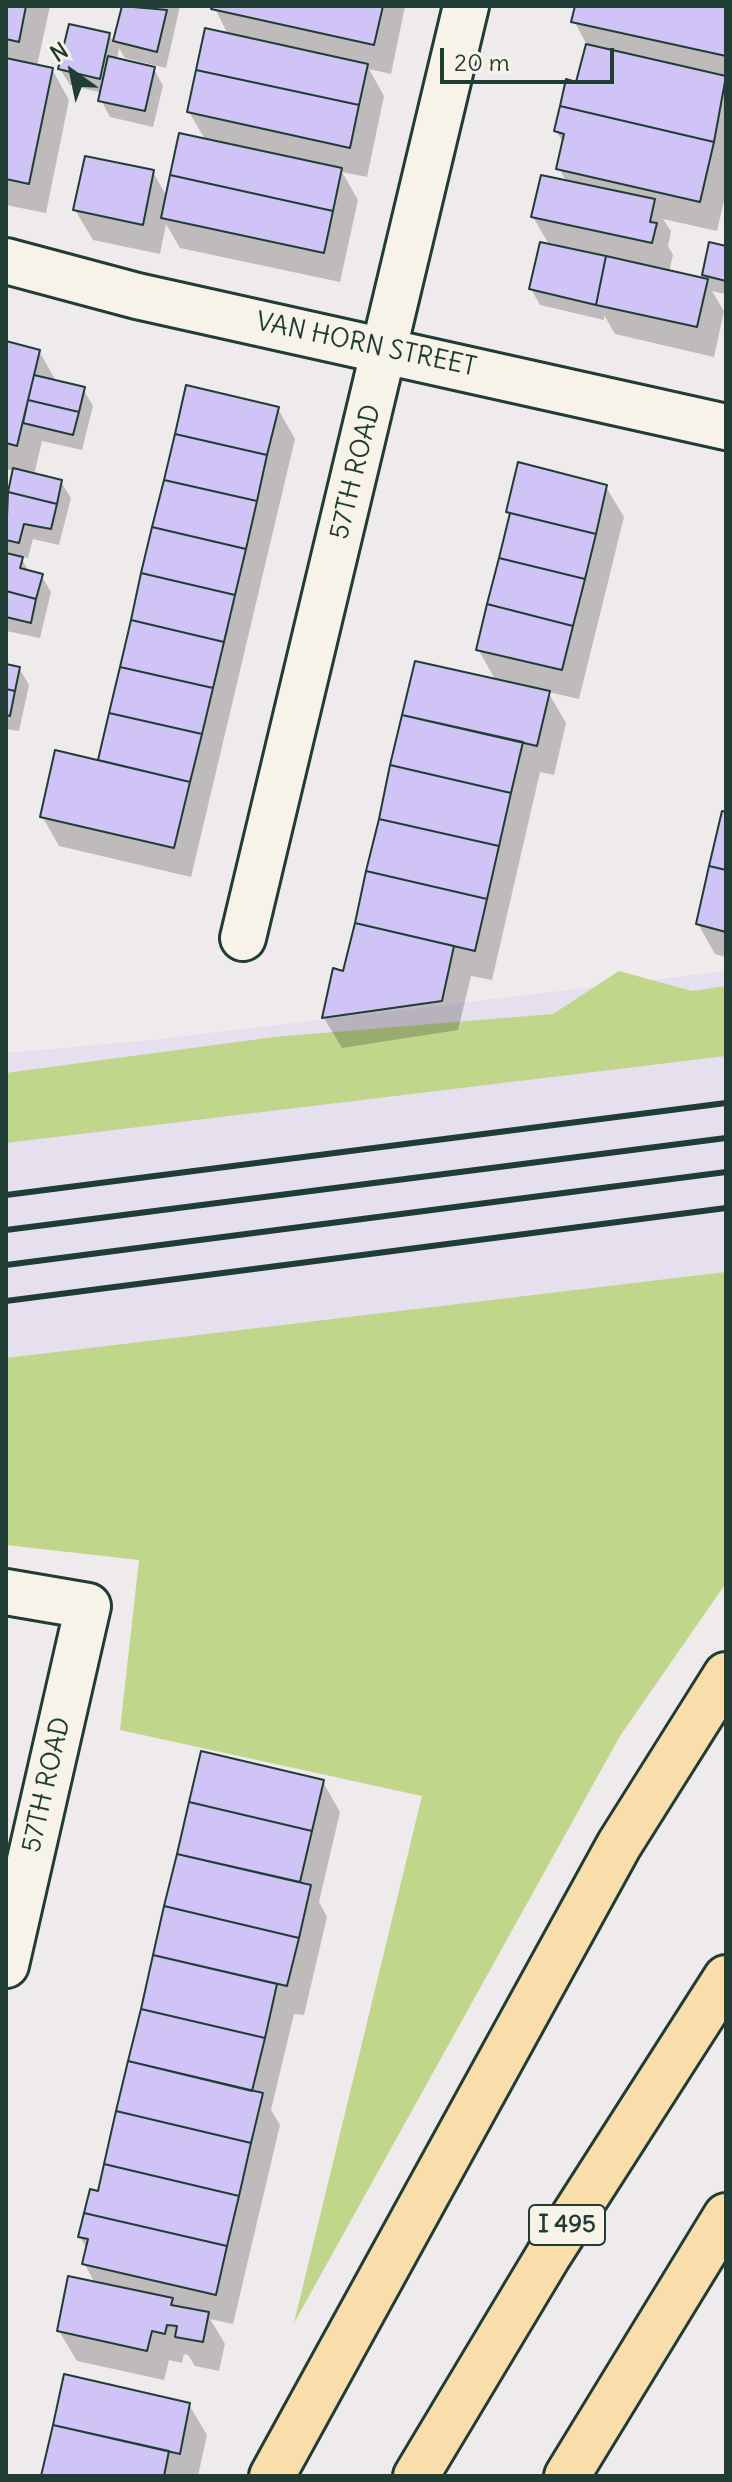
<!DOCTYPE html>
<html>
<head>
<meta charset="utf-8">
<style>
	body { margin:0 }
	#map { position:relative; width:732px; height:2482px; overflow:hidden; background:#efeaeb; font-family:Delius,sans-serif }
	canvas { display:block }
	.frame { position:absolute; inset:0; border:8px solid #1f3d34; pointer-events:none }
	.north { position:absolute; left:32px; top:32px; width:80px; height:80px; -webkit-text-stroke:6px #f7f3e8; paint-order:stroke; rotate:327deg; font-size:22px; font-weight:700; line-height:32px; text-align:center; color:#1f3d34 }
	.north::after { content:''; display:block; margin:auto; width:28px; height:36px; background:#1f3d34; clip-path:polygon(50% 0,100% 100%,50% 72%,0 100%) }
	.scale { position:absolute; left:440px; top:48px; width:174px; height:36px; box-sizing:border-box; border:4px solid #1f3d34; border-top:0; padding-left:10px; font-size:24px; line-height:28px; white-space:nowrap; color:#1f3d34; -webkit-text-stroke:6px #f7f3e8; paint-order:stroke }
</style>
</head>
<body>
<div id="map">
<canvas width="732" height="2482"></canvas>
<div class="frame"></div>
<div class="north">N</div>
<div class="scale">20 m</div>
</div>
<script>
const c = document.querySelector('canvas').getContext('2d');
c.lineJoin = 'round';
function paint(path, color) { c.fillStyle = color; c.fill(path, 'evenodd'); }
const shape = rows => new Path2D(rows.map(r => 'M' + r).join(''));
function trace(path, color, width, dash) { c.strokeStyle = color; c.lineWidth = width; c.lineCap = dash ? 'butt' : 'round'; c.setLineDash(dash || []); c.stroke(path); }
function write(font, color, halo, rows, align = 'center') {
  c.font = font + ' Delius,sans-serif'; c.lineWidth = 6; c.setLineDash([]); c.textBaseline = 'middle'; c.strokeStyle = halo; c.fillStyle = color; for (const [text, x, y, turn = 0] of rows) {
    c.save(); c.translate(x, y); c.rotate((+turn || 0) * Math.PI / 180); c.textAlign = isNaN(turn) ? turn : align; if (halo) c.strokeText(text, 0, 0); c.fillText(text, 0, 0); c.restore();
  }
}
paint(shape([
	[726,971,726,1347,6,1532,6,1053,152,1040]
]), '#e6dfee');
paint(shape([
	[619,971,692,991,726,986,726,1056,6,1143,6,1073,274,1037,553,1014],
	[726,1272,726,1583,620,1736,294,2323,422,1796,120,1730,139,1560,6,1545,6,1358]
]), '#c0d68b');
paint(shape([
	[6,6,50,6,37,66,52,69,69,100,46,213,6,205],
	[113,6,180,6,166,68,125,58,119,48,117,60,154,69,163,86,153,127,110,117,101,100,102,93,70,85,60,69,109,35,115,44,123,9],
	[214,6,405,6,391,74,369,69,384,96,367,177,342,172,358,200,340,282,180,248,166,224,160,254,93,240,75,210,153,172,167,197,206,141,189,112,228,35],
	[577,6,726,6,726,192,717,231,663,219,671,231,668,246,673,255,669,272,708,281,704,275,726,248,726,294,712,291,724,311,714,357,615,334,604,315,604,320,540,305,531,289,550,246,533,217,567,183,559,168,564,144,556,131,578,84,587,45,574,21],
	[6,344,39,351,57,383,83,389,93,406,82,450,42,441,34,475,61,482,71,498,59,545,33,539,28,558,21,557,29,572,41,575,51,592,40,638,6,631,6,555,10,556,6,549,6,511,15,471,6,469],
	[187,388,278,409,295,439,191,877,59,846,42,816,99,763],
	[606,487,624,517,579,699,548,692,566,723,554,775,540,772,492,980,471,976,458,1030,342,1048,324,1018,335,971,345,973,496,681,478,649,511,517,508,511],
	[6,666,19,668,29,685,19,731,6,729],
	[726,800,726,957,715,954,698,924],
	[202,1753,323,1782,340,1812,319,1902,327,1917,304,2015,294,2014,281,2068,271,2110,280,2125,233,2324,210,2319,225,2344,219,2371,195,2366,188,2355,184,2354,182,2363,169,2360,164,2380,77,2361,59,2331,95,2283,84,2263,87,2249,80,2237,99,2193],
	[189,2405,207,2435,198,2476,43,2476]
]), '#0003');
const building = shape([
	[6,6,26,6,19,42,6,39,6,6],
	[122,6,167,10,157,52,113,41,122,6],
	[212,6,383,6,374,45,211,9,212,6],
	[575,6,726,6,726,56,571,22,575,6],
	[69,24,110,33,100,79,58,69,69,24],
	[205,28,368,64,359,105,196,70,205,28],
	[586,44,726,76,714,142,560,106,566,79,576,82,586,44],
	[108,56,155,67,145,111,98,101,108,56],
	[6,58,53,68,29,184,6,179,6,58],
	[196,70,359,105,350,148,187,112,196,70],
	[560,106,714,142,700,202,556,169,564,134,554,131,560,106],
	[179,133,342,168,333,211,170,175,179,133],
	[85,156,154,170,143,225,73,210,85,156],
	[170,175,333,211,324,253,161,218,170,175],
	[541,175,655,199,650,222,657,223,652,243,531,217,541,175],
	[540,242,606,256,596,305,529,289,540,242],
	[709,242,726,246,726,281,702,275,709,242],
	[606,256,708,279,697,327,596,305,606,256],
	[6,341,40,350,17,446,6,443,6,341],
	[34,375,85,387,79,412,28,400,34,375],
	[186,385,279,407,267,455,175,434,186,385],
	[28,400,79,412,73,435,23,423,28,400],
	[175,434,267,455,257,501,164,480,175,434],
	[518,462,607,485,596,534,506,512,518,462],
	[13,468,62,480,57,504,8,492,13,468],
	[164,480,257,501,246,549,152,527,164,480],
	[8,492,57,504,51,529,24,524,19,543,6,540,8,492],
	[510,513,596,534,585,579,499,558,510,513],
	[152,527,246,549,235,595,141,573,152,527],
	[6,553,23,557,20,568,43,574,36,599,6,591,6,553],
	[499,558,585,579,573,626,487,604,499,558],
	[141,573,235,595,224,642,131,620,141,573],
	[6,591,36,599,31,623,6,617,6,591],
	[487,604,573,626,562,670,476,650,487,604],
	[131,620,224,642,213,688,120,667,131,620],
	[415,661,550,691,537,746,402,715,415,661],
	[6,664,20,667,15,691,6,689,6,664],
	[120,667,213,688,202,734,109,713,120,667],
	[6,689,15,691,10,716,6,715,6,689],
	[109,713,202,734,190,782,98,760,109,713],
	[402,715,523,742,511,793,390,765,402,715],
	[55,750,190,782,174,848,40,817,55,750],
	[390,765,511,793,499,846,379,819,390,765],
	[722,811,726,812,726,870,709,866,722,811],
	[379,819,499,846,487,899,366,871,379,819],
	[709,866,726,870,726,932,696,924,709,866],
	[366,871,487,899,475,951,355,923,366,871],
	[355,923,454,946,442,1001,322,1018,333,968,343,971,355,923],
	[201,1751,324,1780,312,1831,189,1802,201,1751],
	[189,1802,312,1831,300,1882,177,1854,189,1802],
	[177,1854,311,1885,299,1938,164,1906,177,1854],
	[164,1906,299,1938,287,1986,153,1955,164,1906],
	[153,1955,277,1984,265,2038,141,2009,153,1955],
	[141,2009,265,2038,252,2091,128,2061,141,2009],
	[128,2061,263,2093,251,2143,116,2111,128,2061],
	[116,2111,251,2143,239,2196,104,2164,116,2111],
	[104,2164,239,2196,227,2246,84,2213,90,2189,98,2191,104,2164],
	[84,2213,227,2246,216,2295,82,2264,88,2239,78,2237,84,2213],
	[68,2276,173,2298,171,2305,209,2312,203,2342,175,2337,177,2326,167,2325,165,2334,152,2331,147,2351,57,2331,68,2276],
	[64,2374,190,2403,180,2454,53,2425,64,2374],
	[53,2425,169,2451,164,2476,41,2476,53,2425]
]);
paint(building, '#d0c4f6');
trace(building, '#1f3d34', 2);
const street = shape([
	[6,261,137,296,726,427],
	[243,938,466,6],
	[6,1592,88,1606,6,1965]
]);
const highway = shape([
	[272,2476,619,1845,726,1675],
	[416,2476,548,2256,726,1978],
	[567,2476,726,2216]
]);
trace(street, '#1f3d34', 50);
trace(highway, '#1f3d34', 50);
trace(street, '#f7f3e8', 44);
trace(highway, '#f9deab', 44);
trace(shape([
	[6,1195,726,1103],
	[6,1230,726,1138],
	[6,1265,726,1172],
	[6,1301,726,1208]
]), '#1f3d34', 6);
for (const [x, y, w] of [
	[567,2225,76]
]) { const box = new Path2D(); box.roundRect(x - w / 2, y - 20, w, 40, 6); c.fillStyle = '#f7f3e8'; c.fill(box); trace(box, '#1f3d34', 2); }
write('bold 24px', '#1f3d34', null, [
	["I 495",567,2225]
]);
write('26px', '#1f3d34', '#f7f3e8', [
	["VAN HORN STREET",366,345,12],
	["57TH ROAD",356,472,-76],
	["57TH ROAD",47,1785,-77]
]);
</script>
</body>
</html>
